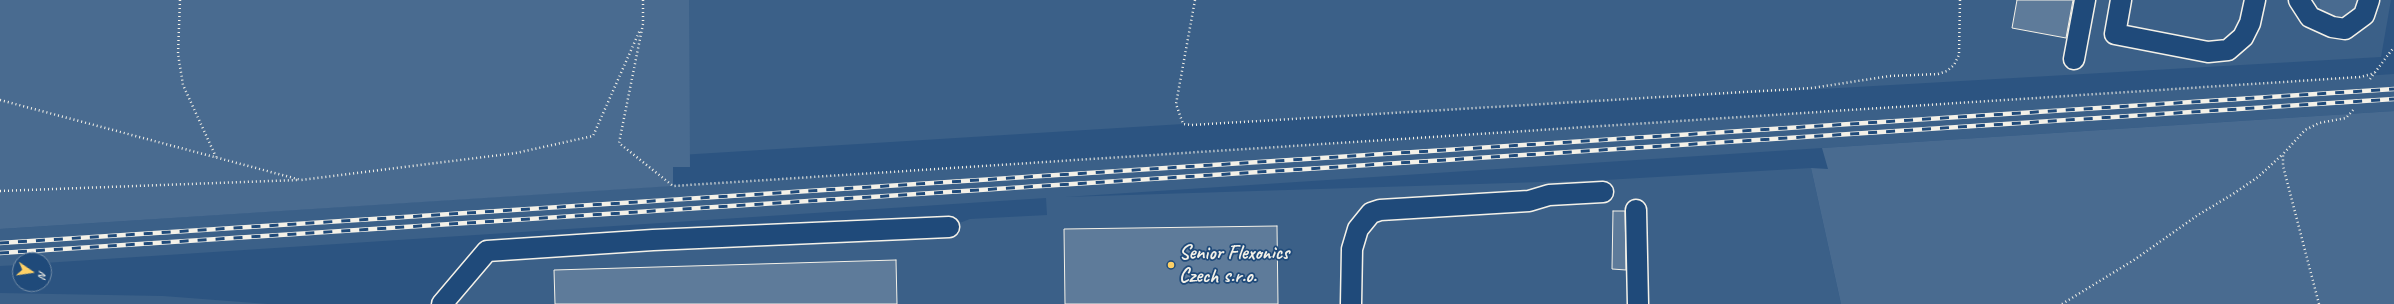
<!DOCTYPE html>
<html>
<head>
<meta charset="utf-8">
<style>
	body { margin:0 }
	#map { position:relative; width:2394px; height:304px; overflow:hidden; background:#2c5481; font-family:Caveat,sans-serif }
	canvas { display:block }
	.north { position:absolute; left:12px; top:252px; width:40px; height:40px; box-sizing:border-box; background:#1f4a7a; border:1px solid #748da6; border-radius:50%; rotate:103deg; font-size:11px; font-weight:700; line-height:16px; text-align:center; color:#f4f1e8 }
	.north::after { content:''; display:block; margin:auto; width:14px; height:18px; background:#ffd166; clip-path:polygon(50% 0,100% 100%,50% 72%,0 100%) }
</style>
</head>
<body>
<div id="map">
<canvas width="2394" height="304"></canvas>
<div class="north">N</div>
</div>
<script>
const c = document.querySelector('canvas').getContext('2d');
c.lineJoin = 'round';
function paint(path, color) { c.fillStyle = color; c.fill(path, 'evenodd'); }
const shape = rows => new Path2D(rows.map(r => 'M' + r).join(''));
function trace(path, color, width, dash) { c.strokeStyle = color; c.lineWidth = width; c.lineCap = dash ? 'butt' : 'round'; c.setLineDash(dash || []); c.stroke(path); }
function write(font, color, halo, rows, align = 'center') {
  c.font = font + ' Caveat,sans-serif'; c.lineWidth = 3.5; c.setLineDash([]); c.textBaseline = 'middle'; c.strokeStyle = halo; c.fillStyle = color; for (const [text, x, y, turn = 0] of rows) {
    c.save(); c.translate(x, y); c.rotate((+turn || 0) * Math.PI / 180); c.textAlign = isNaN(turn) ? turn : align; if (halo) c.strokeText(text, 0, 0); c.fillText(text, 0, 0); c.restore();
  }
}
paint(shape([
	[679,0,2391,0,2381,57,1192,125,1183,124,680,155],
	[2394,74,2394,111,1065,197,1605,180,1811,168,1841,304,438,304,487,251,949,227,970,219,1047,215,1046,198,44,263,44,260,20,260,20,265,0,266,0,229],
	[0,293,163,296,268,304,0,304]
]), '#3b6088');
paint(shape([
	[0,0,689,0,690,167,673,167,673,186,0,229],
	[2320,0,2362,0,2359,10,2343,21,2324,15,2320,10],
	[2394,111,2394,304,1841,304,1811,168,1828,169,1822,148]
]), '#496b90');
const building = shape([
	[2017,0,2073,0,2066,38,2012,28,2017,0],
	[1613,211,1625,211,1626,270,1612,269,1613,211],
	[1277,226,1278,304,1065,304,1064,229,1277,226],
	[896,260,897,304,555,304,554,270,896,260]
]);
paint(building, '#5e7b9a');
trace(building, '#f4f1e8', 1);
const minor = shape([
	[2121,0,2115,34,2208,52,2228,50,2243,37,2250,23,2255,0],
	[2299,0,2310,17,2332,27,2345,29,2364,15,2369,0],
	[2074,59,2085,0],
	[1636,210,1638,304],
	[442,304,487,251,653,240,949,227],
	[1351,304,1352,249,1358,229,1371,213,1380,210,1529,201,1549,195,1603,192]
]);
trace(minor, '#f4f1e8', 23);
trace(shape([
	[180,0,178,54,183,85,216,157],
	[643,0,643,24,619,143,673,186,2360,77,2375,73],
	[1195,0,1176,104,1183,124,1192,125,1812,88,1890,76,1938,74,1947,71,1954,65,1959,55,1960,0],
	[2370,79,2394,47],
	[0,100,301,180,516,153,593,136,640,30],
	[0,191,298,180],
	[2062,304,2134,260,2198,215,2233,194,2258,177,2283,154],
	[2319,304,2283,166,2283,154,2305,130,2319,123,2346,118,2354,109]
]), '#f4f1e8', 2.5, [1, 3]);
trace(minor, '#1f4a7a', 20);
const rail = shape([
	[0,243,2394,89],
	[0,253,2394,99]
]);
trace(rail, '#f4f1e8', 4.5);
trace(rail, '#1f4a7a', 3, [9]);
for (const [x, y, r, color] of [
	[1171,265,4,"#ffd166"]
]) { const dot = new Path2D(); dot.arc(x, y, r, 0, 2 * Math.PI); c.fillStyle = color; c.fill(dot); trace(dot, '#1f4a7a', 1.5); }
write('bold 20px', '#f4f1e8', '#1f4a7a', [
	["Senior Flexonics",1179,254],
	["Czech s.r.o.",1179,277]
], 'left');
</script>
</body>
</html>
